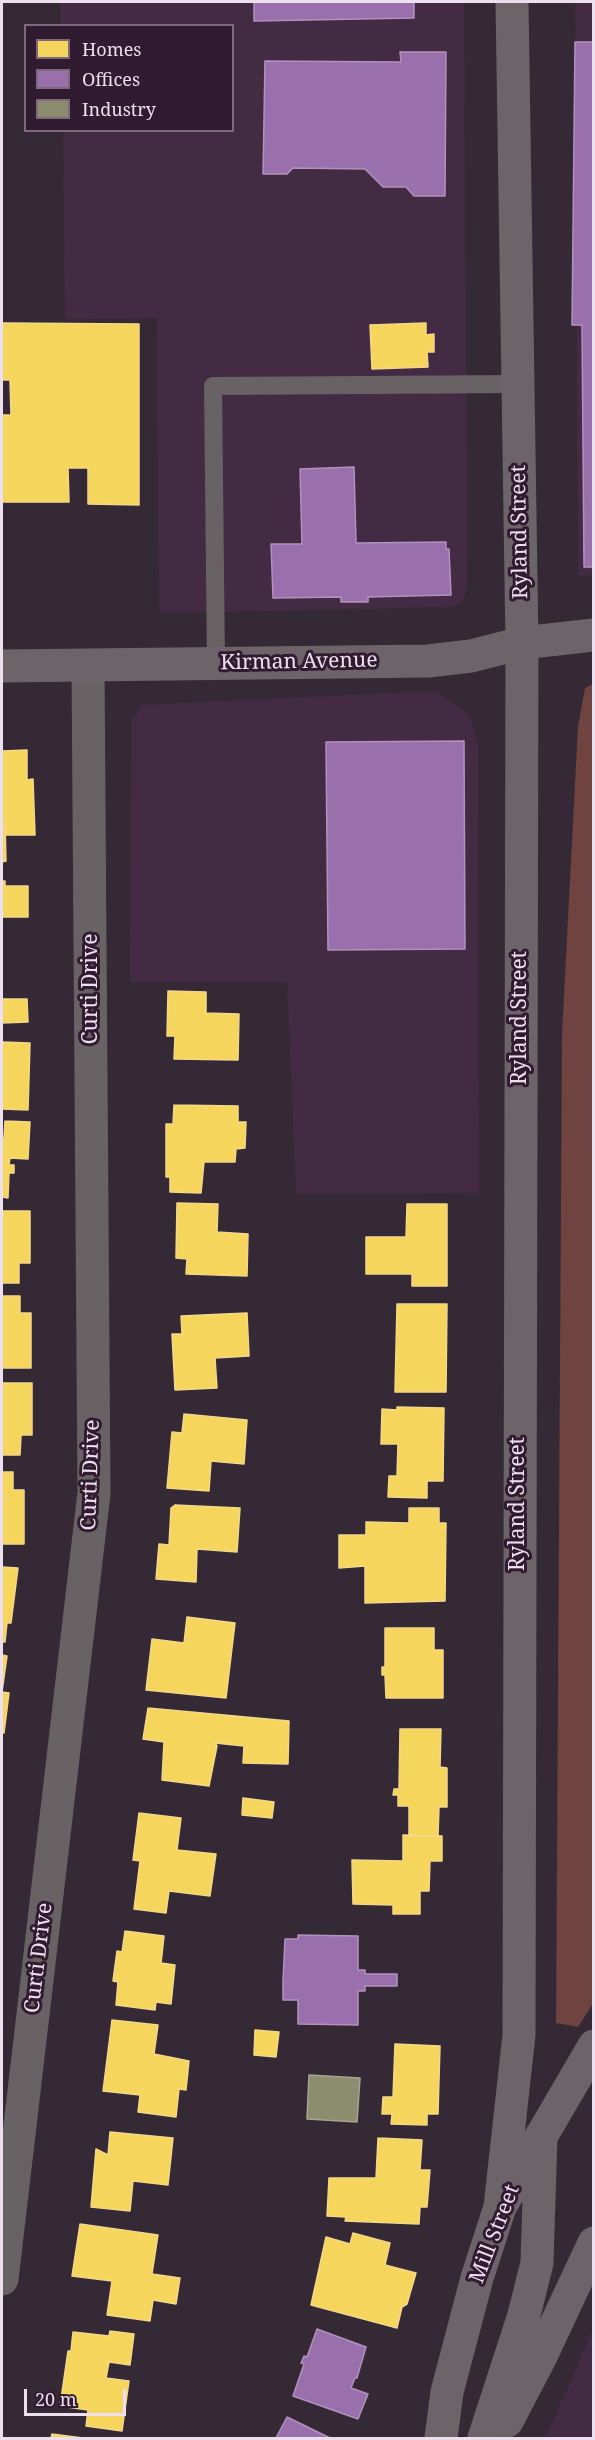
<!DOCTYPE html>
<html>
<head>
<meta charset="utf-8">
<style>
	body { margin:0 }
	#map { position:relative; width:595px; height:2440px; overflow:hidden; background:#352935; font-family:"Noto Serif",serif }
	canvas { display:block }
	.frame { position:absolute; inset:0; border:3px solid #eedfee; pointer-events:none }
	.legend { position:absolute; left:24px; top:24px; width:210px; height:108px; box-sizing:border-box; background:#301b30; border:2px solid #7c697c; margin:0; padding:8px 10px; list-style:none; font-size:18px; color:#eedfee }
	.legend li { display:flex; align-items:center; gap:12px; height:30px }
	.legend b { width:30px; border:2px solid #7c697c }
	.scale { position:absolute; left:24px; top:2389px; width:102px; height:27px; box-sizing:border-box; border:3px solid #eedfee; border-top:0; padding-left:8px; font-size:18px; line-height:21px; white-space:nowrap; color:#eedfee; -webkit-text-stroke:4px #301b30; paint-order:stroke }
</style>
</head>
<body>
<div id="map">
<canvas width="595" height="2440"></canvas>
<div class="frame"></div>
<ul class="legend">
<li><b style="height:16px;background:#f6d55c"></b>Homes</li>
<li><b style="height:16px;background:#9970ab"></b>Offices</li>
<li><b style="height:16px;background:#8c8c6e"></b>Industry</li>
</ul>
<div class="scale">20 m</div>
</div>
<script>
const c = document.querySelector('canvas').getContext('2d');
c.lineJoin = 'round';
function paint(path, color) { c.fillStyle = color; c.fill(path, 'evenodd'); }
const shape = rows => new Path2D(rows.map(r => 'M' + r).join(''));
function trace(path, color, width, dash) { c.strokeStyle = color; c.lineWidth = width; c.lineCap = dash ? 'butt' : 'round'; c.setLineDash(dash || []); c.stroke(path); }
function write(font, color, halo, rows, align = 'center') {
  c.font = font + ' "Noto Serif",serif'; c.lineWidth = 6; c.setLineDash([]); c.textBaseline = 'middle'; c.strokeStyle = halo; c.fillStyle = color; for (const [text, x, y, turn = 0] of rows) {
    c.save(); c.translate(x, y); c.rotate((+turn || 0) * Math.PI / 180); c.textAlign = isNaN(turn) ? turn : align; if (halo) c.strokeText(text, 0, 0); c.fillText(text, 0, 0); c.restore();
  }
}
paint(shape([
	[61,2,464,2,467,582,464,601,453,607,159,613,157,318,65,319,63,131,232,130,232,26,61,25],
	[575,2,594,2,593,576,578,575],
	[436,691,470,716,478,746,479,1193,296,1194,287,982,130,982,131,722,142,705],
	[593,2330,593,2438,544,2438,549,2430]
]), '#442b44');
paint(shape([
	[593,684,594,2002,578,2027,556,2023,562,1034,578,726,585,688]
]), '#6e4340');
const homes = shape([
	[2,323,139,324,139,505,88,504,88,468,68,468,69,502,2,502,2,415,11,415,10,380,2,380,2,323],
	[426,323,426,335,434,334,434,352,427,352,428,367,372,369,370,325,426,323],
	[27,750,27,780,33,779,35,835,6,835,5,823,2,823,2,751,27,750],
	[2,823,5,823,6,861,2,862,2,823],
	[2,881,5,881,5,886,28,886,28,917,2,917,2,881],
	[168,991,206,992,206,1013,239,1014,238,1060,174,1059,175,1036,167,1036,168,991],
	[2,999,27,999,28,1022,2,1023,2,999],
	[2,1042,30,1043,28,1110,2,1109,2,1042],
	[174,1105,238,1106,238,1122,246,1122,245,1148,236,1149,235,1162,204,1162,201,1193,170,1192,170,1177,166,1177,166,1124,173,1124,174,1105],
	[5,1121,30,1122,28,1159,10,1158,9,1165,14,1165,14,1173,9,1173,8,1198,2,1197,2,1138,4,1138,5,1121],
	[177,1203,218,1204,217,1232,248,1234,247,1276,186,1274,187,1259,176,1258,177,1203],
	[407,1204,447,1204,447,1286,412,1286,412,1274,366,1274,366,1237,406,1237,407,1204],
	[2,1211,30,1211,30,1263,19,1263,19,1283,2,1283,2,1211],
	[2,1296,20,1296,20,1313,31,1313,31,1368,2,1368,2,1296],
	[397,1304,447,1304,446,1392,395,1392,397,1304],
	[247,1313,249,1356,215,1358,217,1388,175,1390,172,1334,182,1334,181,1316,247,1313],
	[2,1383,32,1383,32,1435,21,1435,20,1455,2,1455,2,1383],
	[397,1407,444,1408,443,1481,427,1481,427,1498,388,1497,389,1476,397,1476,398,1444,381,1444,382,1409,397,1410,397,1407],
	[184,1414,247,1420,244,1464,211,1461,209,1491,167,1488,172,1432,182,1433,184,1414],
	[2,1472,13,1472,13,1490,24,1490,24,1544,2,1544,2,1472],
	[175,1505,240,1508,237,1552,197,1549,196,1582,156,1579,159,1544,169,1545,171,1508,175,1505],
	[409,1508,439,1508,439,1523,446,1523,445,1601,365,1603,365,1566,339,1568,339,1535,366,1535,366,1522,409,1523,409,1508],
	[2,1567,18,1568,11,1623,7,1623,5,1642,2,1642,2,1567],
	[187,1617,235,1623,226,1698,146,1690,152,1639,184,1643,187,1617],
	[385,1628,434,1628,434,1650,443,1650,443,1698,386,1698,385,1675,382,1675,382,1667,385,1667,385,1628],
	[2,1655,7,1656,2,1692,9,1693,4,1733,2,1733,2,1655],
	[148,1708,289,1721,288,1764,243,1763,244,1746,215,1743,217,1746,209,1786,162,1780,164,1742,143,1739,148,1708],
	[400,1729,441,1729,440,1767,447,1768,447,1807,439,1807,438,1836,409,1836,409,1806,398,1806,398,1795,393,1795,394,1789,399,1789,400,1729],
	[243,1798,274,1802,272,1818,242,1815,243,1798],
	[139,1813,181,1818,177,1850,216,1854,210,1896,169,1891,166,1913,134,1909,140,1861,133,1860,139,1813],
	[403,1835,442,1836,442,1861,430,1861,429,1891,420,1891,420,1914,393,1914,393,1905,353,1904,352,1860,403,1861,403,1835],
	[125,1931,164,1936,161,1963,175,1965,171,2004,156,2002,155,2010,116,2005,118,1982,113,1981,117,1951,122,1952,125,1931],
	[112,2020,158,2025,154,2054,189,2061,186,2090,179,2089,176,2117,138,2112,140,2095,103,2091,112,2020],
	[255,2030,279,2032,276,2057,254,2055,255,2030],
	[395,2044,440,2046,438,2114,427,2114,427,2125,391,2124,392,2114,382,2114,383,2097,393,2097,395,2044],
	[110,2132,173,2138,168,2185,133,2181,130,2211,91,2207,96,2149,108,2155,110,2132],
	[378,2138,422,2140,420,2170,430,2170,427,2207,420,2207,419,2224,345,2221,346,2217,327,2216,329,2178,376,2178,378,2138],
	[80,2224,158,2235,152,2274,180,2278,176,2304,153,2300,150,2321,107,2315,112,2281,72,2276,80,2224],
	[353,2233,390,2243,385,2265,416,2273,407,2304,402,2307,397,2328,311,2305,326,2237,350,2244,353,2233],
	[110,2331,134,2334,130,2365,109,2362,106,2378,129,2381,122,2431,86,2426,88,2410,60,2406,68,2351,71,2351,73,2332,109,2336,110,2331],
	[52,2434,83,2438,51,2438,52,2434]
]);
paint(homes, '#f6d55c');
trace(homes, '#f4d888', 1.5);
const offices = shape([
	[254,2,414,2,414,18,254,21,254,2],
	[575,42,594,42,594,567,584,567,582,325,572,325,575,42],
	[400,52,446,52,445,196,414,196,406,187,383,187,365,169,293,168,287,174,263,174,265,61,401,62,400,52],
	[354,467,356,543,446,542,446,549,449,549,451,595,368,597,368,602,341,602,341,597,273,598,271,544,302,544,300,469,354,467],
	[464,741,465,949,328,950,326,742,464,741],
	[298,1935,358,1936,358,1970,365,1970,365,1974,397,1974,397,1986,365,1986,365,1991,358,1991,358,2025,298,2024,298,2000,283,2000,283,1981,285,1939,298,1939,298,1935],
	[317,2329,366,2347,357,2378,355,2378,351,2388,368,2394,358,2419,293,2396,304,2364,301,2363,304,2356,307,2357,317,2329],
	[287,2417,330,2438,276,2438,287,2417]
]);
paint(offices, '#9970ab');
trace(offices, '#b291bf', 1.5);
const industry = shape([
	[309,2075,360,2078,357,2122,307,2119,309,2075]
]);
paint(industry, '#8c8c6e');
trace(industry, '#a9a594', 1.5);
trace(shape([
	[216,664,213,386,518,384]
]), '#696265', 18);
trace(shape([
	[2,2279,94,1493,88,666]
]), '#696265', 33);
trace(shape([
	[2,666,428,661,471,656,522,643,594,635],
	[500,2207,519,2035,522,643,512,2],
	[507,2421,541,2356,594,2243],
	[441,2438,447,2392,477,2278,500,2207,594,2046],
	[484,2438,524,2315,537,2263,541,2136]
]), '#6c6469', 33);
write('21px', '#eedfee', '#301b30', [
	["Ryland Street",520,532,-91],
	["Kirman Avenue",299,662,-1],
	["Curti Drive",91,989,-90],
	["Ryland Street",520,1018,-90],
	["Curti Drive",91,1475,-88],
	["Ryland Street",518,1504,-90],
	["Curti Drive",39,1958,-83],
	["Mill Street",495,2234,-69]
]);
</script>
</body>
</html>
